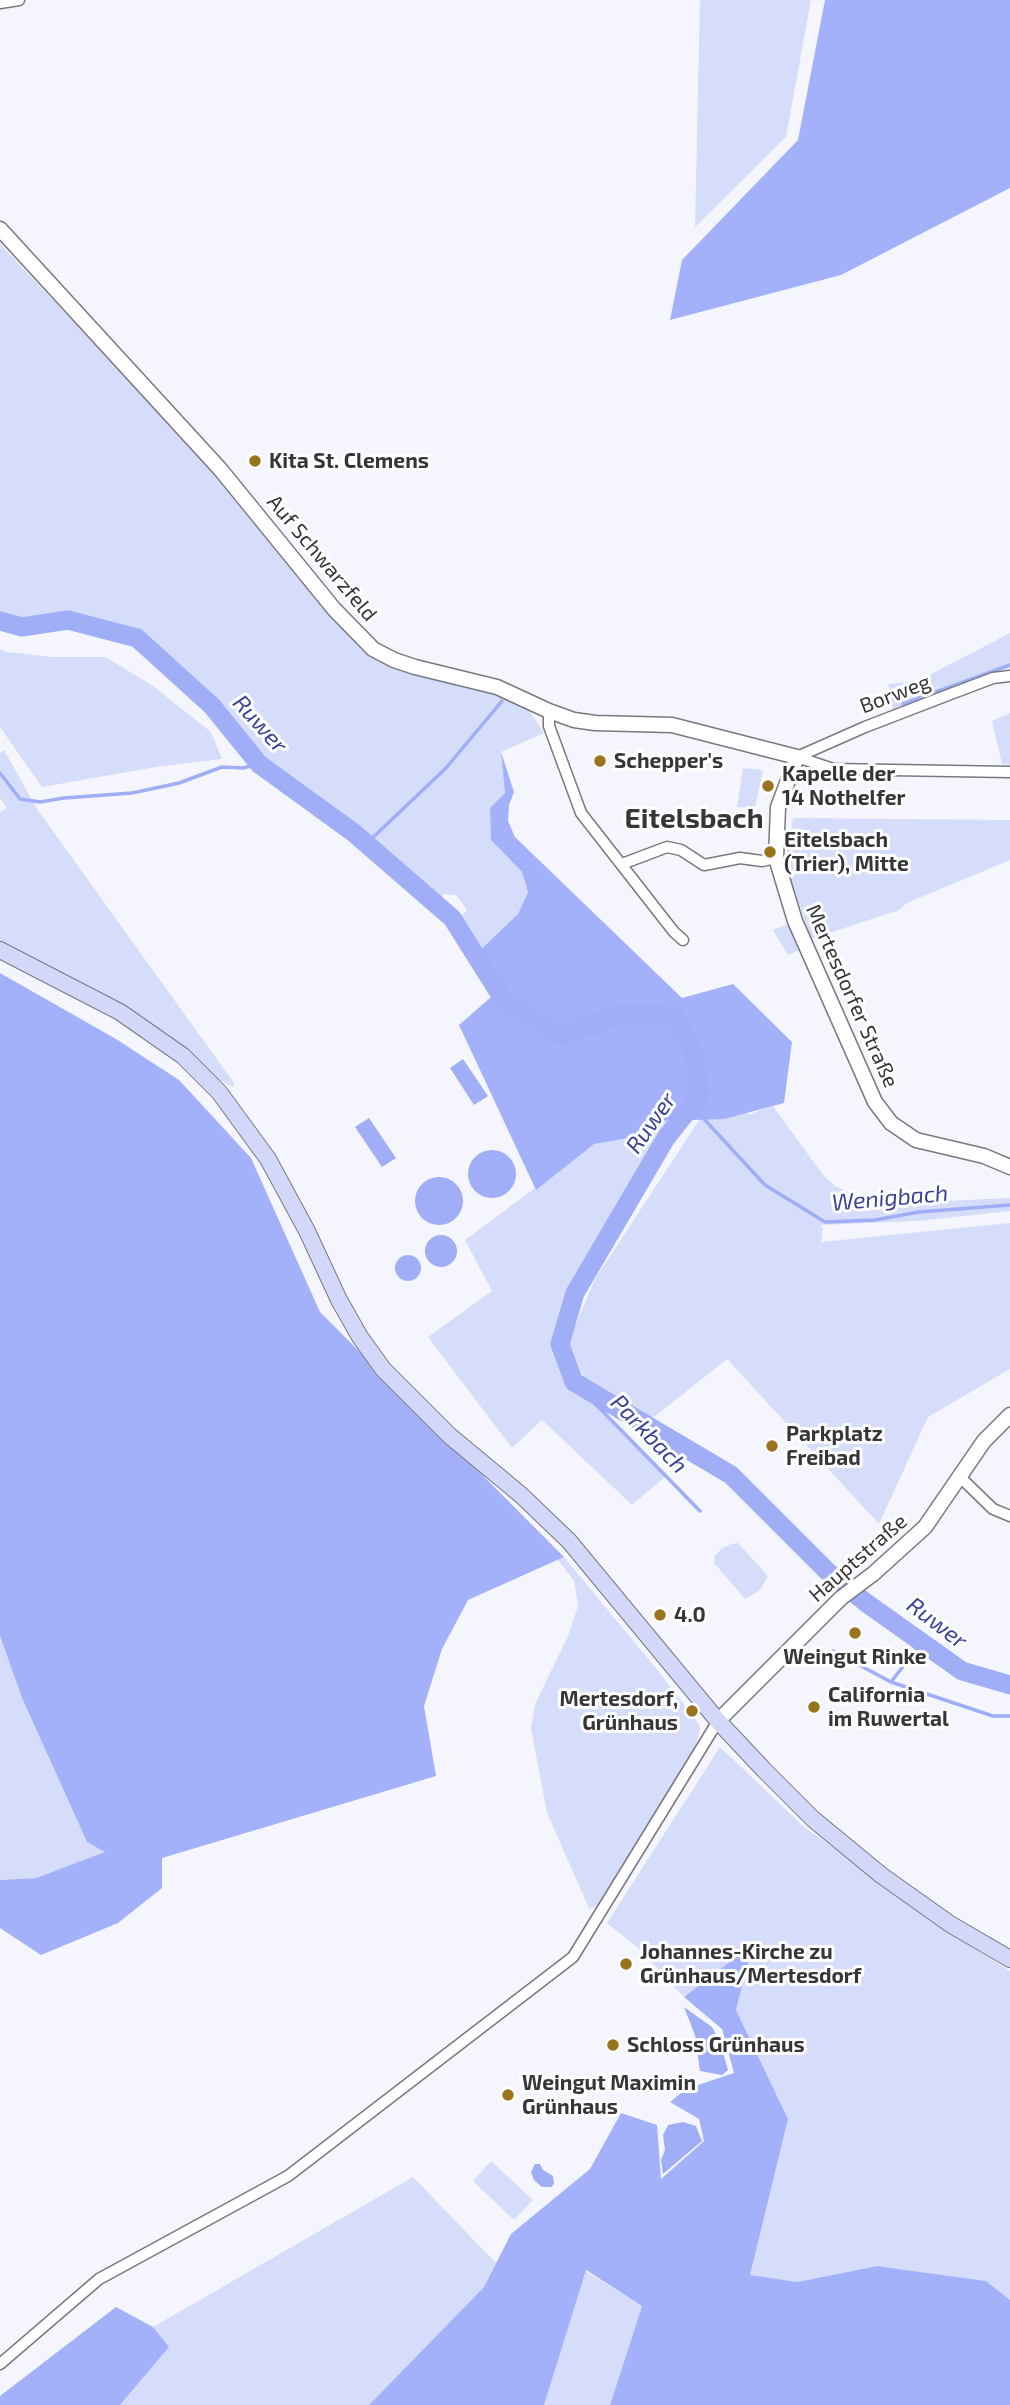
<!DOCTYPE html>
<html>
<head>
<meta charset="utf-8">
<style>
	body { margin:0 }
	canvas { display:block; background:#f5f6fd }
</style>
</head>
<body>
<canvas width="1010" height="2405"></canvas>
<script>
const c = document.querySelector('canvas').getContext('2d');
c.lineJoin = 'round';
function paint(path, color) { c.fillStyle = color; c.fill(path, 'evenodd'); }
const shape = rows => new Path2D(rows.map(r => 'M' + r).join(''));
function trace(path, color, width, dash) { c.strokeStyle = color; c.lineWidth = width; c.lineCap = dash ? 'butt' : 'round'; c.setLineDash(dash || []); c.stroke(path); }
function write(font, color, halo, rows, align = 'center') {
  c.font = font + ' "Exo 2",sans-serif'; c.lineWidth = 6; c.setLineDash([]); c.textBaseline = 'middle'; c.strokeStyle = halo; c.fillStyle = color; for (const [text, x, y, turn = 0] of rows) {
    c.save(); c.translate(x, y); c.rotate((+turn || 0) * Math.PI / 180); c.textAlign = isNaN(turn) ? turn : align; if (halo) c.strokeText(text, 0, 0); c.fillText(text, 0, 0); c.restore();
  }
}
paint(shape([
	[700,0,811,0,786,137,695,227],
	[0,244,211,468,349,635,368,654,408,672,471,687,527,707,544,733,501,752,505,794,491,840,522,872,528,892,518,914,475,955,455,922,467,910,456,895,443,894,437,905,366,844,259,764,212,706,137,639,68,620,22,627,0,621],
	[1010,633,1010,668,893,711,888,684,918,681],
	[0,649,7,652,52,657,105,657,153,686,211,732,222,759,156,767,42,787,0,727],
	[1010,713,1010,765,1002,764,992,721],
	[4,750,37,809,234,1083,233,1087,219,1080,183,1048,0,942,0,812,7,808,0,798,0,753],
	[743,768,763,770,755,808,737,807],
	[793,818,1010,820,1010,860,907,903,899,910,811,939,785,862],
	[789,924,799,950,788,955,773,930],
	[709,1105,750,1114,773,1106,823,1175,835,1186,876,1204,1010,1198,1010,1211,918,1221,820,1225,823,1229,821,1242,1010,1223,1010,1369,928,1417,879,1524,727,1359,649,1421,585,1381,569,1341,595,1279],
	[661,1121,679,1121,666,1138,575,1293,560,1344,574,1382,666,1476,632,1505,542,1420,512,1448,428,1337,492,1291,465,1240,594,1144,646,1135],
	[738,1543,768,1576,760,1590,745,1599,714,1563,715,1556,721,1549,731,1544],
	[564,1557,655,1667,699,1724,700,1729,696,1745,601,1902,596,1907,589,1908,547,1813,531,1728,535,1704,568,1636,578,1606,574,1581,558,1560],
	[0,1636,22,1698,87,1842,106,1852,36,1878,0,1880],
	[720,1747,803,1826,973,1948,1010,1971,1010,2300,986,2281,877,2266,797,2282,749,2276,788,2119,736,2010,753,1945,684,1997,637,1947,607,1923],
	[491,2161,533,2200,514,2220,473,2181],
	[413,2177,496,2263,484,2287,369,2405,120,2405,168,2348,153,2327],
	[585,2271,642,2306,610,2405,544,2405]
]), '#d6ddfa');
paint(shape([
	[825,0,1010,0,1010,188,841,275,670,320,682,260,798,140],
	[501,752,514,792,509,805,508,821,515,837,682,998,733,984,792,1042,784,1103,724,1119,661,1121,646,1135,594,1144,536,1190,459,1025,498,991,475,955,518,914,528,892,522,872,491,840,490,808,505,793],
	[0,973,116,1039,179,1080,251,1158,320,1312,564,1557,468,1600,442,1649,424,1706,436,1776,162,1858,162,1888,118,1923,41,1955,0,1928,0,1880,36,1878,105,1852,87,1842,22,1698,0,1636],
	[753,1944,736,2010,788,2119,750,2275,797,2282,877,2266,986,2281,1010,2300,1010,2405,610,2405,642,2306,586,2270,544,2405,369,2405,484,2287,511,2234,590,2169,621,2113,657,2125,661,2179,704,2141,699,2119,670,2102,686,2089,734,2073,722,2029,684,1997],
	[116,2307,153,2327,169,2347,120,2405,0,2405,0,2396]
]), '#a3b1fb');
paint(shape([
	[463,1059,488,1096,474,1105,450,1068],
	[369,1118,396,1158,382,1167,355,1127],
	'468 1174a24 24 0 1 1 48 0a24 24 0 1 1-48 0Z',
	'415 1201a24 24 0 1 1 48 0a24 24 0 1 1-48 0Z',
	'425 1251a16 16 0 1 1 32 0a16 16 0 1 1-32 0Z',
	'395 1268a13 13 0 1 1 26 0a13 13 0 1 1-26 0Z',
	[684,2007,712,2027,720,2042,728,2070,722,2075,700,2071,695,2035],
	[683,2122,696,2126,702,2141,663,2174,661,2160,665,2150,663,2135,668,2125],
	[535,2164,540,2164,543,2170,553,2176,554,2184,551,2187,542,2187,534,2180,531,2172]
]), '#9faef7');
trace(shape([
	[903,704,1010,665],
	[0,773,20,799,40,802,64,798,132,793,179,783,222,767,243,768,259,764],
	[366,844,446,768,502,701],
	[692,1106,765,1185,825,1222,875,1220,919,1212,1010,1205],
	[574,1382,700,1511],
	[833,1651,891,1682,993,1716,1010,1716],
	[891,1682,921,1643]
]), '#9faef7', 3.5);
trace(shape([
	[0,621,22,627,68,620,137,638,212,706,259,764,354,833,452,918,503,999,561,1036,624,1013,675,1017,694,1054,700,1095,666,1138,575,1293,560,1344,574,1382,731,1475,827,1571,865,1602,962,1671,1010,1685]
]), '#9faef7', 19);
const minor = shape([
	[0,3,19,0],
	[549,711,549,726,581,813,674,932,683,940],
	[797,757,865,727,948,695,993,678,1010,676],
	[797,757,833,769,1010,772],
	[622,864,667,847,681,850,704,865,740,858,762,861,776,858],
	[959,1476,993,1509,1010,1516],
	[0,2364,99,2279,288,2176,573,1957,718,1721]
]);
const tertiary = shape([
	[0,229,220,469,334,609,373,649,394,660,415,667,497,687,549,711,574,720,595,723,672,725,797,757,778,807,776,858,795,921,875,1102,891,1123,916,1140,984,1156,1010,1167],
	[718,1721,841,1598,873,1574,925,1527,984,1441,1010,1415]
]);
const secondary = shape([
	[0,950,120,1012,183,1056,219,1092,268,1159,307,1231,339,1300,360,1337,383,1369,450,1436,521,1495,569,1541,718,1721,764,1770,813,1819,881,1875,950,1924,1010,1959]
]);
trace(minor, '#78797f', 13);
trace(tertiary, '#78797f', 17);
trace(secondary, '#78797f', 18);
trace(minor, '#fff', 10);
trace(tertiary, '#fff', 14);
trace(secondary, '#d3d7f9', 16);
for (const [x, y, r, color] of [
	[255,461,7,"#9a731f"],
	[600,761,7,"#9a731f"],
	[768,786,7,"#9a731f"],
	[770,852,7,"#9a731f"],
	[772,1446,7,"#9a731f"],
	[660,1615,7,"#9a731f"],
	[855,1633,7,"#9a731f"],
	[814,1707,7,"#9a731f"],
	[692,1711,7,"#9a731f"],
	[626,1964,7,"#9a731f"],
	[613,2045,7,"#9a731f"],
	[508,2095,7,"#9a731f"]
]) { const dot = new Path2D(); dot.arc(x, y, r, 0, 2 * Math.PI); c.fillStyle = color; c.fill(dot); trace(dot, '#fff', 2.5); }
write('bold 21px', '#363639', '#fff', [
	["Kita St. Clemens",269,461],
	["Schepper's",614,761],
	["Kapelle der",782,774],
	["14 Nothelfer",782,798],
	["Eitelsbach",784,840],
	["(Trier), Mitte",784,864],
	["Parkplatz",786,1434],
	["Freibad",786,1458],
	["4.0",674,1615],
	["Weingut Rinke",855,1657,"center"],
	["California",828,1695],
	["im Ruwertal",828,1719],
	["Mertesdorf,",678,1699,"right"],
	["Grünhaus",678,1723,"right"],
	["Johannes-Kirche zu",640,1952],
	["Grünhaus/Mertesdorf",640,1976],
	["Schloss Grünhaus",627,2045],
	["Weingut Maximin",522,2083],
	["Grünhaus",522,2107]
], 'left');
write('21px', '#363639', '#fff', [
	["Auf Schwarzfeld",322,558,50],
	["Borweg",895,694,-21],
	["Mertesdorfer Straße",852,996,66],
	["Hauptstraße",858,1558,-41]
]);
write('italic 23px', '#3a4196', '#fff', [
	["Ruwer",260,724,48],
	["Ruwer",651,1123,-55],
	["Wenigbach",890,1198,-5],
	["Parkbach",649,1434,46],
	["Ruwer",937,1623,37]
]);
write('bold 28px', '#363639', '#fff', [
	["Eitelsbach",694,819]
]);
</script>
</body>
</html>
